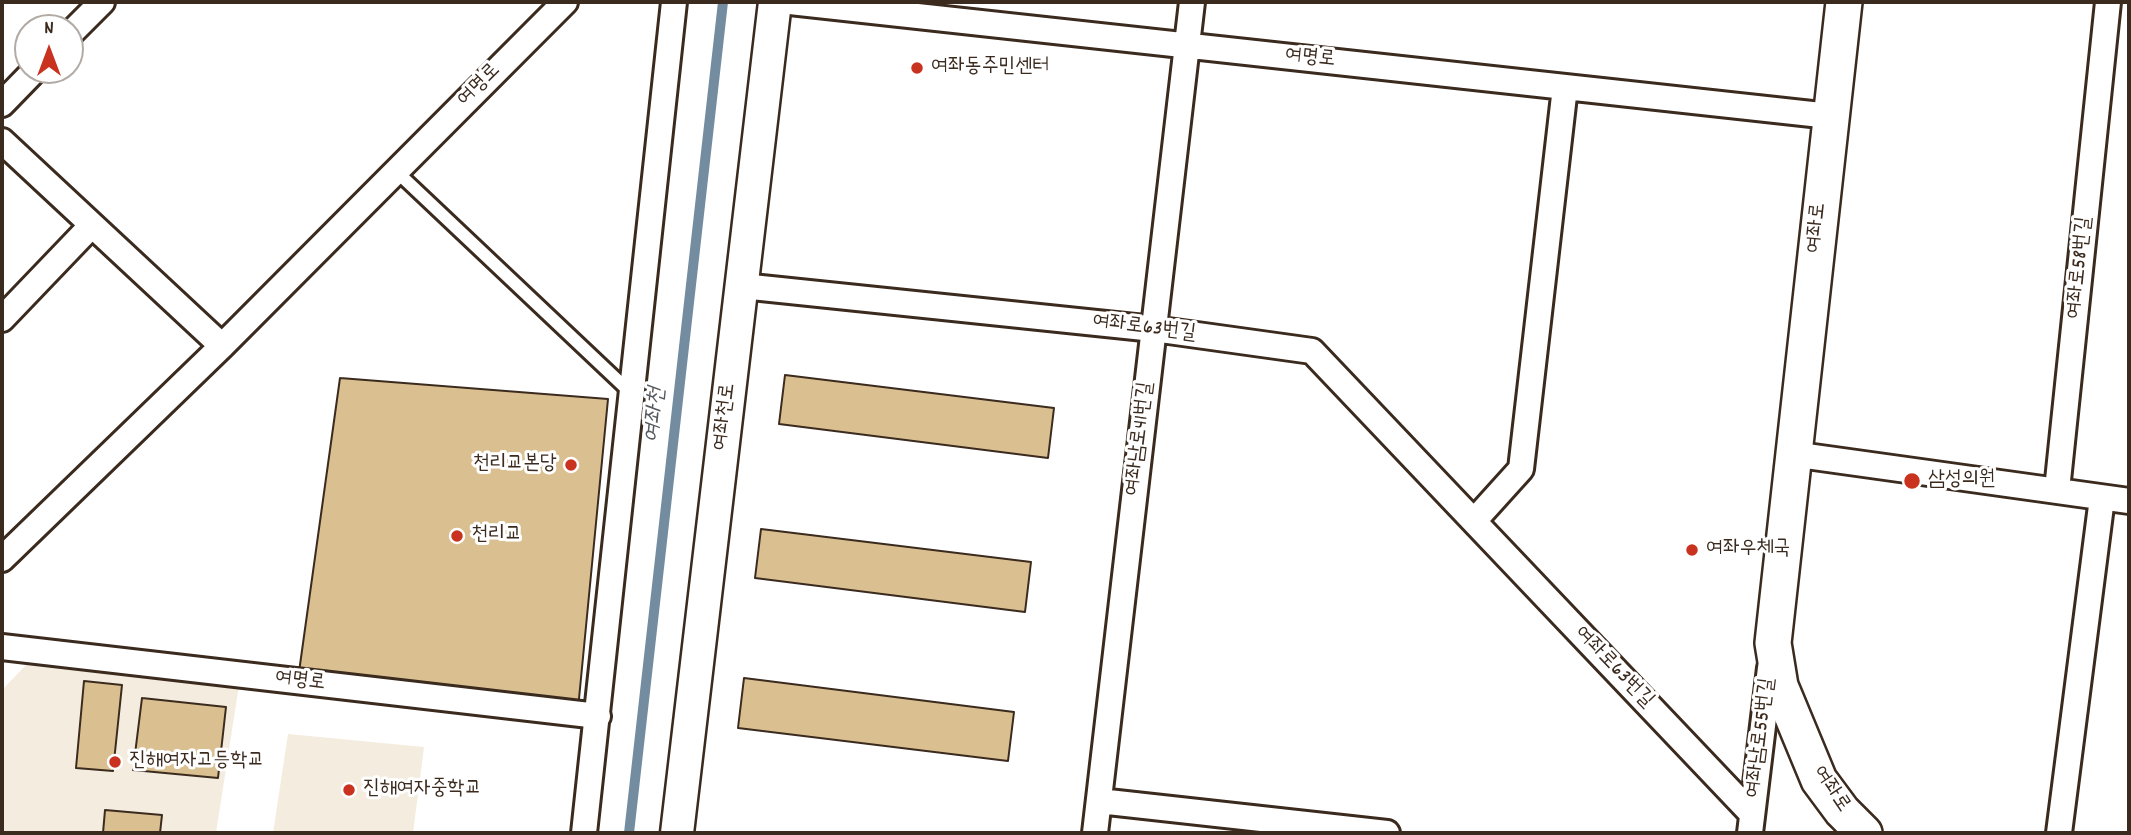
<!DOCTYPE html>
<html>
<head>
<meta charset="utf-8">
<style>
	body { margin:0 }
	#map { position:relative; width:2131px; height:835px; overflow:hidden; background:#fff; font-family:Dekko,sans-serif }
	canvas { display:block }
	.frame { position:absolute; inset:0; border:4px solid #3b2a1e; pointer-events:none }
	.north { position:absolute; left:14px; top:14px; width:70px; height:70px; box-sizing:border-box; background:#fff; border:2px solid #b1aaa5; border-radius:50%; rotate:0deg; font-size:19px; font-weight:700; line-height:28px; text-align:center; color:#3b2a1e }
	.north::after { content:''; display:block; margin:auto; width:24px; height:32px; background:#c8321e; clip-path:polygon(50% 0,100% 100%,50% 72%,0 100%) }
</style>
</head>
<body>
<div id="map">
<canvas width="2131" height="835"></canvas>
<div class="frame"></div>
<div class="north">N</div>
</div>
<script>
const c = document.querySelector('canvas').getContext('2d');
c.lineJoin = 'round';
function paint(path, color) { c.fillStyle = color; c.fill(path, 'evenodd'); }
const shape = rows => new Path2D(rows.map(r => 'M' + r).join(''));
function trace(path, color, width, dash) { c.strokeStyle = color; c.lineWidth = width; c.lineCap = dash ? 'butt' : 'round'; c.setLineDash(dash || []); c.stroke(path); }
function write(font, color, halo, rows, align = 'center') {
  c.font = font + ' Dekko,"Poor Story",sans-serif'; c.lineWidth = 6; c.setLineDash([]); c.textBaseline = 'middle'; c.strokeStyle = halo; c.fillStyle = color; for (const [text, x, y, turn = 0] of rows) {
    c.save(); c.translate(x, y); c.rotate((+turn || 0) * Math.PI / 180); c.textAlign = isNaN(turn) ? turn : align; if (halo) c.strokeText(text, 0, 0); c.fillText(text, 0, 0); c.restore();
  }
}
paint(shape([
	[27,664,239,685,216,833,2,833,2,690],
	[288,734,424,747,413,833,273,833]
]), '#f4ecde');
trace(shape([
	[629,833,723,2]
]), '#738ca0', 10);
const building = shape([
	[785,375,1054,408,1048,458,779,424,785,375],
	[340,378,608,399,578,709,299,672,340,378],
	[761,529,1031,562,1025,612,755,578,761,529],
	[744,678,1014,712,1008,761,738,728,744,678],
	[84,681,122,685,113,771,76,768,84,681],
	[142,698,226,707,218,778,133,770,142,698],
	[105,810,162,815,160,833,103,833,105,810]
]);
paint(building, '#dac090');
trace(building, '#3b2a1e', 2);
const service = shape([
	[396,171,630,392]
]);
const minor = shape([
	[790,2,1830,116],
	[70,34,102,2],
	[2,104,35,70],
	[2,141,222,346],
	[742,286,1154,329,1312,351,1752,814],
	[2,319,92,225],
	[1792,454,2129,501],
	[2057,490,2108,2],
	[1474,521,1521,469,1565,87],
	[2,559,222,346,565,2],
	[2,647,598,716],
	[1099,801,1387,833],
	[584,833,674,2],
	[1095,833,1192,2],
	[1750,833,1770,668],
	[2059,833,2102,498]
]);
const tertiary = shape([
	[677,833,775,2]
]);
const secondary = shape([
	[1844,2,1773,643,1780,686,1819,780,1842,811,1864,833]
]);
trace(service, '#3b2a1e', 18);
trace(minor, '#3b2a1e', 30);
trace(tertiary, '#3b2a1e', 37);
trace(secondary, '#3b2a1e', 40);
trace(service, '#fff', 12);
trace(minor, '#fff', 24);
trace(tertiary, '#fff', 32);
trace(secondary, '#fff', 35);
for (const [x, y, r, color] of [
	[917,68,7,"#c8321e"],
	[571,465,7,"#c8321e"],
	[1912,481,9,"#c8321e"],
	[457,536,7,"#c8321e"],
	[1692,550,7,"#c8321e"],
	[115,762,7,"#c8321e"],
	[349,790,7,"#c8321e"]
]) { const dot = new Path2D(); dot.arc(x, y, r, 0, 2 * Math.PI); c.fillStyle = color; c.fill(dot); trace(dot, '#fff', 2.5); }
write('21px', '#3b2a1e', '#fff', [
	["여명로",1310,59,6],
	["여명로",480,86,-45],
	["여좌로",1818,228,-84],
	["여좌로58번길",2081,268,-84],
	["여좌로63번길",1144,329,7],
	["여좌천로",726,417,-83],
	["여좌남로41번길",1141,439,-83],
	["여좌로63번길",1613,668,46],
	["여명로",300,682,7],
	["여좌남로55번길",1762,738,-83],
	["여좌로",1830,790,56]
]);
write('21px', '#3b2a1e', '#fff', [
	["여좌동주민센터",931,68],
	["천리교본당",557,465,"right"],
	["삼성의원",1928,481],
	["천리교",471,536],
	["여좌우체국",1706,550],
	["진해여자고등학교",129,762],
	["진해여자중학교",363,790]
], 'left');
write('italic 23px', '#575b5f', '#fff', [
	["여좌천",657,415,-84]
]);
</script>
</body>
</html>
